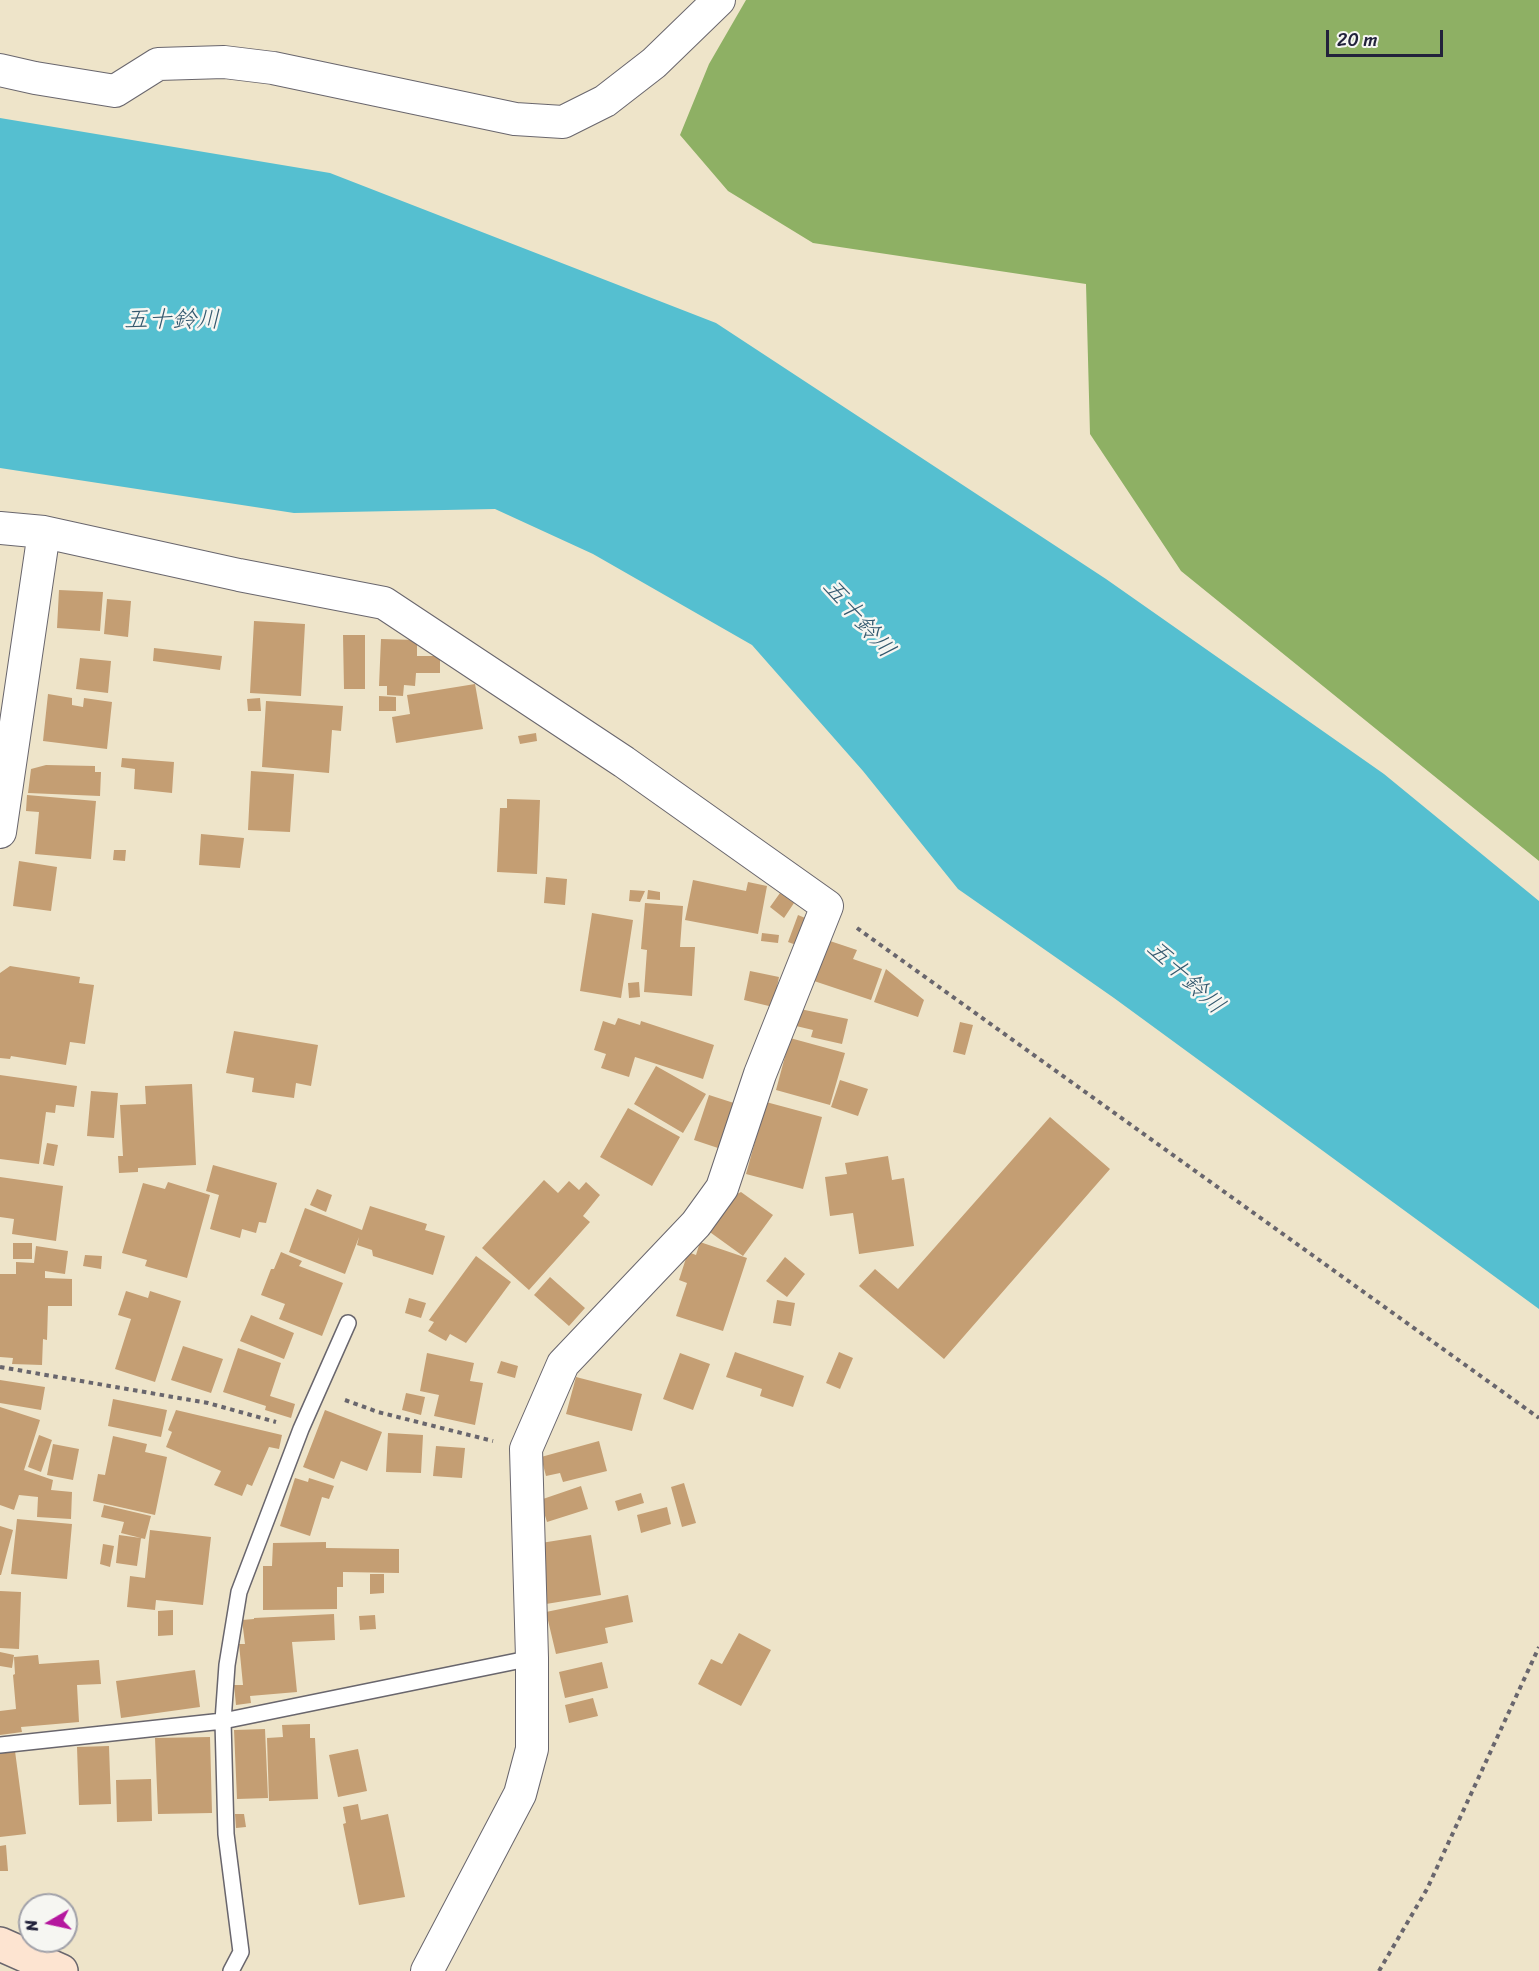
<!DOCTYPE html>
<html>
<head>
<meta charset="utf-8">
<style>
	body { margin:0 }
	#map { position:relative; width:1539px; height:1971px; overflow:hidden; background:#eee4c9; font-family:Sriracha,sans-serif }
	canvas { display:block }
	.north { position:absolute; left:18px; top:1893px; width:60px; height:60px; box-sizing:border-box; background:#f6f6f2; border:2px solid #a1a1a9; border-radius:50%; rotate:261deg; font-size:16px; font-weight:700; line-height:24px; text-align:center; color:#22223b }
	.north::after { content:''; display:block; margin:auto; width:21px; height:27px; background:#b5179e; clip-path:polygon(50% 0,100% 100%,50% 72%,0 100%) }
	.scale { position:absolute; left:1326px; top:30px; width:117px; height:27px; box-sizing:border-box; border:3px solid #22223b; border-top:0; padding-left:8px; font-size:18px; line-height:21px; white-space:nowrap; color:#22223b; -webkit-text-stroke:4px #f6f6f2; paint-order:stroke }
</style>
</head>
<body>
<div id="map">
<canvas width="1539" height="1971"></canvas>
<div class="north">N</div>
<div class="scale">20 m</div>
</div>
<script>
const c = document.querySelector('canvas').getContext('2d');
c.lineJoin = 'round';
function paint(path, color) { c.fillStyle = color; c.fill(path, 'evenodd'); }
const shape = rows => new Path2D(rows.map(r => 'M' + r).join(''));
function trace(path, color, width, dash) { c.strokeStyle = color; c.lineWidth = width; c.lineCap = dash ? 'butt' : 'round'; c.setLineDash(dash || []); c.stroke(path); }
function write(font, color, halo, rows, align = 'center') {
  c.font = font + ' Sriracha,"Klee One",sans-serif'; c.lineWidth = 5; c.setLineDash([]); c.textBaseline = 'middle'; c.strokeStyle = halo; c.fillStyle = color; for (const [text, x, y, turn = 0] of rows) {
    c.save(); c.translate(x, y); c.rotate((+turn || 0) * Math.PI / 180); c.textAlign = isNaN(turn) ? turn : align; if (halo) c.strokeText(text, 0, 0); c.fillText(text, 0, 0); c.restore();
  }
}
paint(shape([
	[746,0,1539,0,1539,861,1181,571,1090,434,1086,284,813,243,728,191,680,135,709,64]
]), '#8eb064');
paint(shape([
	[0,118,330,173,716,323,1106,579,1384,774,1539,901,1539,1309,1114,998,958,889,863,771,752,645,593,554,495,509,294,513,0,468]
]), '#55bfd0');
paint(shape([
	[59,590,103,592,100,631,57,628],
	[107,599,131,601,128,637,104,634],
	[254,621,305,624,301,696,250,693],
	[343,635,365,635,365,689,344,689],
	[381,639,417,640,417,656,440,656,440,673,416,673,415,686,404,685,403,696,387,695,387,686,379,686],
	[154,648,222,656,220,670,153,661],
	[80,658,111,661,108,693,76,689],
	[475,684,483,729,396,743,392,717,410,714,407,695],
	[48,694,72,698,72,705,83,707,84,698,112,702,107,749,43,741],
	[379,696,396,697,396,711,379,711],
	[260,698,261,711,248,711,247,699],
	[266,701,343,706,341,731,332,730,329,773,262,767],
	[536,733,537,741,520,744,518,736],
	[122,758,174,762,172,793,134,789,135,769,121,767],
	[46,765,95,766,95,772,101,772,100,796,28,793,31,769],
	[251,771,294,774,290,832,248,830],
	[27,795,96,801,91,859,35,854,39,812,26,811],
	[507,799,540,800,537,874,497,872,500,808,507,808],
	[201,834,244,838,240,868,199,865],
	[114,850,126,850,125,861,113,860],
	[19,861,57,867,51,911,13,906],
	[546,877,567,879,565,905,544,903],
	[693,880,746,891,748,882,767,886,758,934,685,920],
	[630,890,645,891,640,902,629,901],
	[648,890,660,892,660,900,647,899],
	[780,893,794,903,784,918,770,907],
	[645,903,683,906,680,947,695,947,692,996,644,992,647,950,641,949],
	[592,913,633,920,621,998,580,991],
	[798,915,810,920,799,946,788,942],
	[762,933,779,935,778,943,761,941],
	[827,940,857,950,853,959,882,969,871,1000,814,981],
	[10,966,80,977,79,983,94,985,85,1044,70,1042,66,1065,11,1056,10,1059,0,1058,0,973],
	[886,969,924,1000,918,1017,874,1002],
	[750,971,779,977,773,1007,744,1000],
	[639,982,640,997,629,998,628,983],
	[800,1009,848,1019,842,1044,811,1037,813,1030,796,1026],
	[618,1018,640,1025,641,1021,714,1045,703,1079,635,1057,629,1077,601,1068,606,1054,594,1050,603,1021,615,1025],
	[960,1022,973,1025,965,1055,953,1052],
	[234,1031,318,1045,311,1086,296,1083,294,1098,252,1092,254,1078,226,1073],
	[790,1038,845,1053,830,1105,776,1090],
	[656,1066,706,1094,683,1133,634,1104],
	[0,1075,77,1086,74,1107,56,1105,55,1113,46,1112,39,1164,0,1159],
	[840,1080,868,1089,858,1116,831,1107],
	[192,1084,196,1165,138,1168,138,1172,119,1173,118,1156,123,1156,120,1105,146,1104,145,1086],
	[91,1091,118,1093,114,1138,87,1136],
	[709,1095,737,1104,721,1149,694,1140],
	[766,1102,822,1117,803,1189,746,1174],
	[628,1108,680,1137,652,1186,600,1157],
	[1050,1117,1110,1169,944,1359,859,1286,875,1269,898,1289],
	[47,1143,58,1145,54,1166,43,1164],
	[888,1156,892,1180,904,1178,914,1246,859,1254,853,1213,830,1216,825,1177,847,1174,845,1163],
	[213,1165,277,1183,266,1223,259,1222,256,1233,242,1229,240,1238,210,1229,219,1195,206,1191],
	[0,1177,63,1186,56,1241,12,1234,14,1219,0,1217],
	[544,1180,558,1193,569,1181,579,1190,586,1182,600,1195,583,1216,590,1222,529,1290,482,1248],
	[168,1182,210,1195,187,1278,145,1266,147,1260,122,1253,143,1183,165,1189],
	[317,1189,332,1195,326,1212,310,1205],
	[741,1192,773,1215,743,1256,707,1230,731,1197],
	[370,1206,427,1224,425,1230,445,1236,433,1275,373,1256,372,1250,357,1245,359,1237,345,1274,289,1252,305,1208,362,1230],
	[700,1242,747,1258,723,1331,676,1316,687,1283,679,1280,688,1252,696,1255],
	[13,1243,32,1243,32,1259,13,1259],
	[36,1246,68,1251,65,1274,45,1271,45,1278,72,1279,72,1306,48,1306,47,1340,43,1339,42,1365,12,1364,13,1358,0,1357,0,1274,16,1274,16,1262,34,1263],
	[281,1252,302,1261,299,1266,343,1283,322,1336,279,1319,285,1304,261,1295,271,1269,274,1269],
	[85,1255,102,1256,101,1269,83,1266],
	[476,1256,511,1282,466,1343,450,1334,446,1341,428,1331,434,1322,429,1320],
	[785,1257,805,1274,787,1297,766,1281],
	[550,1277,585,1308,569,1326,534,1295],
	[126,1291,148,1298,150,1291,181,1301,155,1382,115,1369,131,1319,118,1315],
	[409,1298,426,1303,421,1318,405,1313],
	[777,1300,795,1303,791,1326,773,1323],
	[251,1315,294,1333,284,1359,240,1341],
	[183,1346,223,1359,211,1393,171,1380],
	[238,1348,281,1363,270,1396,295,1404,291,1418,265,1410,266,1406,223,1392],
	[735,1352,804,1376,793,1407,760,1396,762,1389,726,1377],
	[839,1352,853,1358,840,1389,826,1383],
	[427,1353,474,1363,470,1381,483,1383,475,1425,434,1416,439,1395,420,1391],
	[680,1353,710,1364,693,1410,663,1399],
	[501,1361,518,1366,515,1378,497,1373],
	[576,1377,642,1394,632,1431,566,1414],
	[0,1380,45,1387,41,1410,0,1403],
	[406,1393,425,1397,421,1415,402,1410],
	[113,1399,167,1410,161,1437,108,1426],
	[0,1407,40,1420,24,1470,53,1480,51,1490,72,1492,71,1519,37,1517,38,1497,19,1495,14,1510,0,1505],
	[176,1410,282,1435,279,1449,269,1447,252,1486,247,1484,242,1496,214,1485,221,1471,166,1447,172,1432,168,1430],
	[325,1410,382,1432,367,1471,341,1461,334,1479,303,1467],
	[388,1433,423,1435,421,1473,386,1472],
	[39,1435,52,1440,41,1472,28,1467],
	[113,1436,147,1444,145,1452,167,1457,155,1515,93,1501,98,1474,105,1475],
	[599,1441,607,1471,563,1482,560,1473,546,1476,541,1457],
	[53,1444,79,1449,73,1480,47,1475],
	[436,1446,465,1448,462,1478,433,1476],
	[295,1478,308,1482,309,1478,334,1486,329,1499,322,1497,310,1536,280,1526],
	[684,1483,696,1523,682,1527,671,1487],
	[581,1486,588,1509,547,1522,540,1500],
	[641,1493,644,1503,618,1511,615,1501],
	[104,1505,151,1516,145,1539,121,1533,124,1522,101,1517],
	[667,1507,671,1524,641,1533,637,1515],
	[17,1519,72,1524,67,1579,11,1574],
	[0,1526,13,1530,1,1575,0,1575],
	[150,1530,211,1537,203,1605,156,1600,155,1610,127,1607,130,1576,145,1578],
	[119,1535,141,1538,137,1566,116,1563],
	[591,1535,601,1595,546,1604,541,1572,541,1543],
	[326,1542,326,1548,399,1549,399,1573,343,1572,343,1587,337,1587,337,1609,263,1610,263,1566,272,1566,273,1543],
	[103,1544,114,1546,110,1567,100,1564],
	[370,1574,384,1574,384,1593,370,1594],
	[0,1591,21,1592,19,1649,0,1648],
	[628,1595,633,1622,605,1628,608,1643,556,1654,546,1612],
	[173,1610,173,1635,158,1636,158,1611],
	[334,1614,335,1640,292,1642,297,1692,250,1696,251,1703,236,1705,234,1685,243,1685,239,1644,245,1644,242,1620,254,1619,254,1618],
	[375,1615,376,1629,360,1630,359,1616],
	[739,1633,771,1650,741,1706,698,1684,711,1659,722,1664],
	[0,1652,14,1655,12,1668,0,1666],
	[38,1655,39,1664,99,1660,101,1684,77,1685,79,1722,21,1727,22,1732,0,1735,0,1711,16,1709,13,1675,15,1674,14,1657],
	[602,1662,608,1688,565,1698,559,1672],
	[195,1670,200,1707,121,1718,116,1681],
	[593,1698,598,1716,569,1723,565,1705],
	[310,1724,310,1738,315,1738,318,1799,269,1801,267,1738,283,1737,282,1725],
	[265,1729,268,1798,237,1799,234,1730],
	[210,1737,212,1813,158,1814,155,1738],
	[109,1746,111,1804,79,1805,77,1747],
	[358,1749,367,1791,338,1797,329,1755],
	[15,1751,26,1834,0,1837,0,1753],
	[151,1779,152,1821,117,1822,116,1780],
	[358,1804,361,1820,388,1814,405,1897,359,1905,343,1824,346,1823,343,1807],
	[235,1814,244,1814,246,1827,236,1828],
	[6,1845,8,1871,0,1871,0,1846]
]), '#c49e73');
const lane = shape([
	[0,1745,223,1721,532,1658],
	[231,1971,241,1952,226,1834,223,1721,227,1665,239,1592,301,1429,348,1323]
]);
const street = shape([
	[0,70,35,78,115,91,158,64,224,62,273,68,515,119,563,122,605,101,654,63,719,0],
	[0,528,44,532,239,575,384,603,624,762,827,906,760,1074,722,1188,696,1224,563,1364,526,1449,532,1658,532,1749,520,1794,427,1971],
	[0,832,44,532]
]);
const secondary = shape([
	[0,1944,61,1971]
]);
trace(lane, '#69666d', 18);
trace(street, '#69666d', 34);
trace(secondary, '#69666d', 36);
trace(shape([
	[857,928,1539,1418],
	[0,1367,208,1403,276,1422],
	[345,1400,378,1412,493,1441],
	[1379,1971,1427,1889,1539,1647]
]), '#69666d', 4, [4.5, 4.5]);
trace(lane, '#fff', 15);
trace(street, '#fff', 32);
trace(secondary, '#fde4d1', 33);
write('italic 24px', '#34596f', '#f6f6f2', [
	["五十鈴川",172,321],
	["五十鈴川",858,619,49],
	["五十鈴川",1185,978,43]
]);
</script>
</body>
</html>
